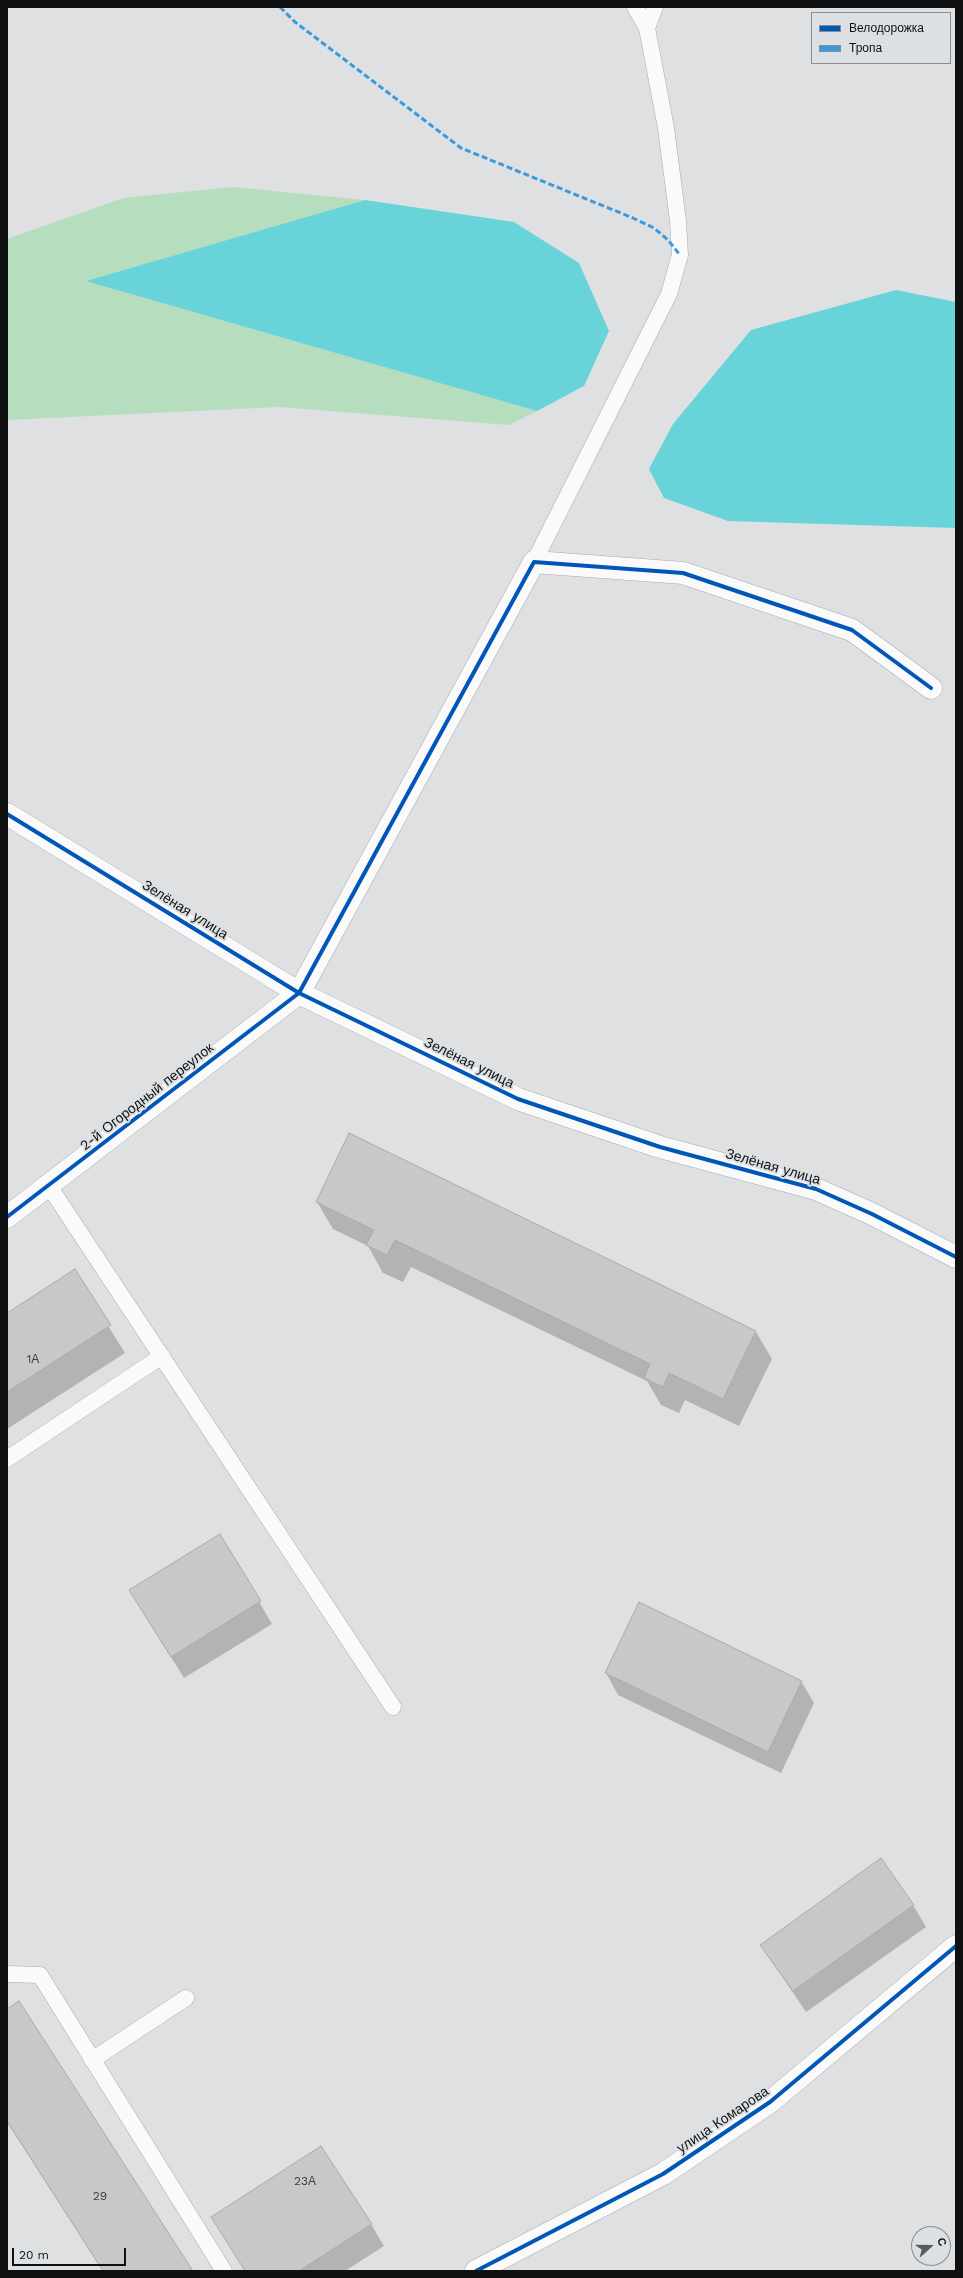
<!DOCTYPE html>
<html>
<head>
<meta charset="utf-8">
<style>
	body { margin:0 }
	#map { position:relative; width:963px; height:2278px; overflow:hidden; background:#dee0e2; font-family:"Work Sans",sans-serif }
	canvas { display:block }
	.frame { position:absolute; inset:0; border:8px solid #0f1011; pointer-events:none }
	.legend { position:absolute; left:811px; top:12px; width:140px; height:52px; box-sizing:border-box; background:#dde0e3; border:1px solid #8b8d8f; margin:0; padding:5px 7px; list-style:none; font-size:12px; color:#0f1011 }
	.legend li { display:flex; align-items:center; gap:8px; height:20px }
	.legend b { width:20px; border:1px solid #8b8d8f }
	.north { position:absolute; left:911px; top:2226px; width:40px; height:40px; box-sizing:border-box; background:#dde0e3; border:1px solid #8b8d8f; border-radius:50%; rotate:69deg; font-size:11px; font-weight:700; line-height:16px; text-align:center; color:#0f1011 }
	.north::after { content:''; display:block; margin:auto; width:14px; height:18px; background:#57595a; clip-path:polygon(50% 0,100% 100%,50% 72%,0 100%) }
	.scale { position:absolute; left:12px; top:2248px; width:114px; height:18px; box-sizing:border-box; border:2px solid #0f1011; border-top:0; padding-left:5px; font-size:12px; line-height:14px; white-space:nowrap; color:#0f1011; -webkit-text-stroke:3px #dde0e3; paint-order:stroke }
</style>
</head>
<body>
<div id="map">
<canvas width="963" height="2278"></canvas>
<div class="frame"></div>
<ul class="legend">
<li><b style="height:5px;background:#0057b8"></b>Велодорожка</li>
<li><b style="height:5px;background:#3a9ade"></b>Тропа</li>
</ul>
<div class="north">С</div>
<div class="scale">20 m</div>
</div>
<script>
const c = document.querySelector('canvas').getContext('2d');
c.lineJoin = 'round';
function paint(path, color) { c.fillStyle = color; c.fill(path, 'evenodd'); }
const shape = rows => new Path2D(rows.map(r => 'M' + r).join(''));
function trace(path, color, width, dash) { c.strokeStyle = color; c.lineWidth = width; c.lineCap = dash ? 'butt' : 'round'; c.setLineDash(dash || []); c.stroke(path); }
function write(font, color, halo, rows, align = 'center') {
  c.font = font + ' "Work Sans",sans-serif'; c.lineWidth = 4; c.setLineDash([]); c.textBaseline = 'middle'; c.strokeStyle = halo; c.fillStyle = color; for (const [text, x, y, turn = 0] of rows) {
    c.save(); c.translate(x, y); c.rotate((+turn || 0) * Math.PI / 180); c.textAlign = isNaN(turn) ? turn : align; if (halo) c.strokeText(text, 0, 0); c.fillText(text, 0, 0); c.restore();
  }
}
paint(shape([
	[233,187,365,200,87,281,537,411,509,425,279,407,7,420,7,239,123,198]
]), '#b6debe');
paint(shape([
	[365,200,514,222,579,263,609,331,584,386,537,411,86,281],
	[896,290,956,302,956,528,728,521,664,498,649,469,673,424,751,330]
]), '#68d3d8');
paint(shape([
	[349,1135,756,1332,772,1359,739,1426,685,1400,679,1413,661,1405,647,1381,411,1267,403,1282,383,1273,368,1246,333,1229,317,1202],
	[74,1271,125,1353,7,1429,7,1314],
	[220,1535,272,1624,184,1678,143,1612],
	[606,1673,801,1681,814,1703,781,1773,618,1695],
	[913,1905,926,1927,806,2012,761,1945],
	[7,2010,192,2271,103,2271,7,2122],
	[212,2217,371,2224,384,2246,345,2271,245,2271]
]), '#0003');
const building = shape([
	[349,1133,756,1331,723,1399,669,1373,663,1387,644,1378,650,1364,395,1240,387,1255,366,1245,374,1230,316,1202,349,1133],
	[75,1269,111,1325,7,1392,7,1313,75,1269],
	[220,1534,261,1601,171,1657,129,1590,220,1534],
	[639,1602,802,1681,768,1752,605,1673,639,1602],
	[881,1858,914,1905,793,1991,760,1945,881,1858],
	[19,2001,193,2271,103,2271,7,2121,7,2009,19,2001],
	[321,2146,372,2224,299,2271,245,2271,211,2217,321,2146]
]);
paint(building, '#c7c8c9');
trace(building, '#a9aaac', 1);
const service = shape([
	[647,28,655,7],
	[534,562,669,294,680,255,678,221,666,128,647,28,635,7],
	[49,1186,393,1707],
	[7,1459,162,1356],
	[7,1974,40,1975,224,2271],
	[92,2060,186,1998]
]);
const minor = shape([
	[7,814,299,993,518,1099,660,1147,816,1189,872,1214,956,1257],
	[7,1217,299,993,534,562,683,573,852,630,931,688],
	[476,2271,663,2174,770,2102,956,1946]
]);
trace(service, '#a8a9aa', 17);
trace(minor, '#a8a9aa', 23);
trace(service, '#fafafb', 16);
trace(minor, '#fafafb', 22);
trace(shape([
	[280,7,295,22,461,148,633,218,654,228,668,240,680,255]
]), '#3a9ade', 3, [6, 3]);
trace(shape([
	[7,814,299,993,518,1099,660,1147,816,1189,872,1214,956,1257],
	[7,1217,299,993,534,562,683,573,852,630,931,688],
	[476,2271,663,2174,770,2102,956,1946]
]), '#0057b8', 4);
write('12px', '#3e3f40', null, [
	["1А",33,1359],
	["23А",305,2181],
	["29",100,2196]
]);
write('14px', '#0f1011', '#dde0e3', [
	["Зелёная улица",185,910,32],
	["Зелёная улица",469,1063,26],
	["2-й Огородный переулок",147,1097,-38],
	["Зелёная улица",773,1167,16],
	["улица Комарова",723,2120,-34]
]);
</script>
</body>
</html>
